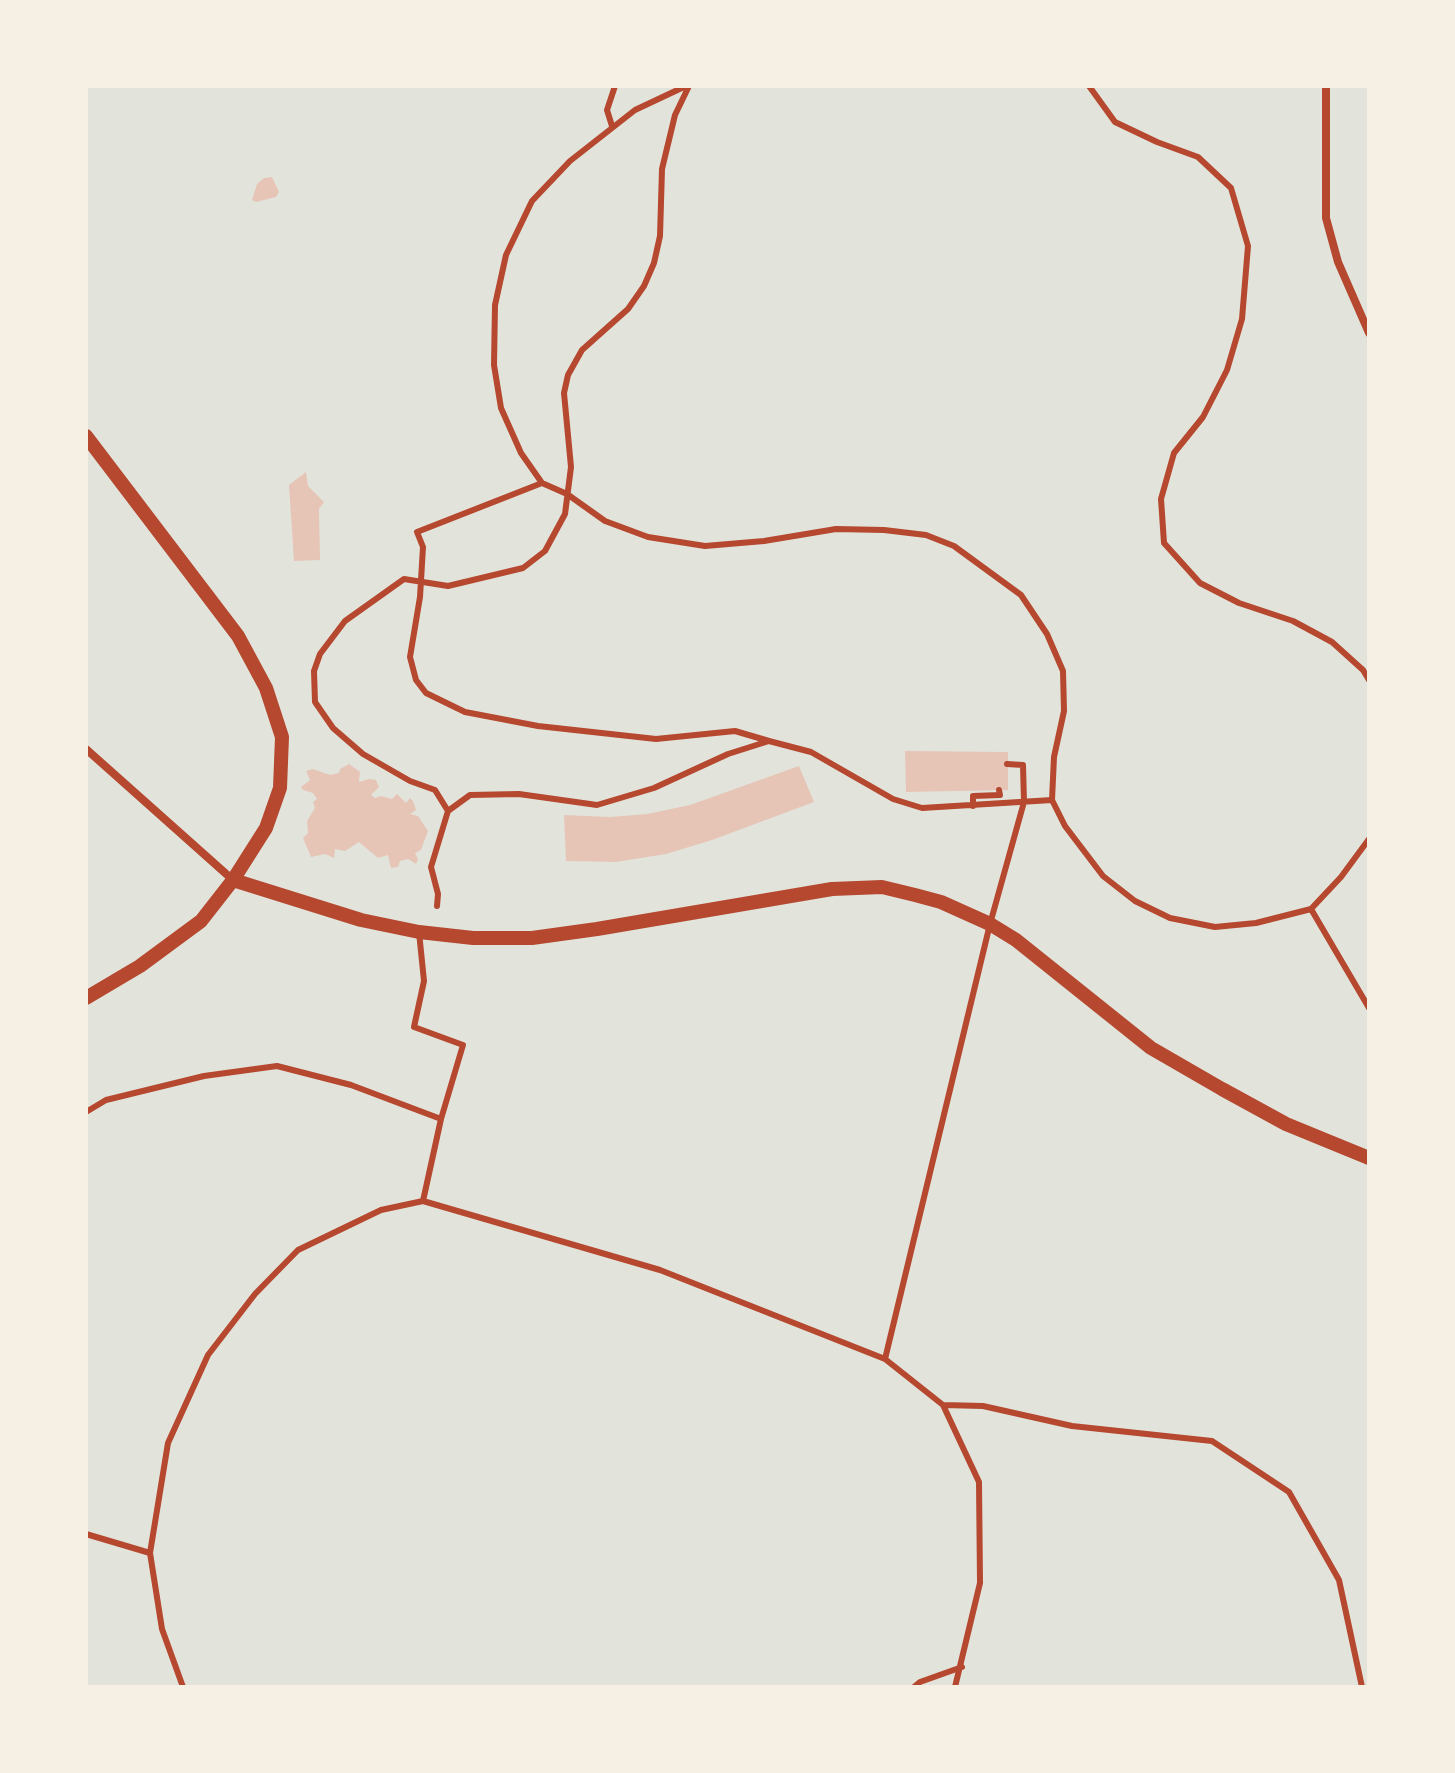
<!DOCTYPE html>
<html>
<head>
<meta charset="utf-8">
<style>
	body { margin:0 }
	#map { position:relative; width:1455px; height:1773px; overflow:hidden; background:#f6efe4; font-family:"DM Sans",sans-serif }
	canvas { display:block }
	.frame { position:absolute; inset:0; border:88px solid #f6efe4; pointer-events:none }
</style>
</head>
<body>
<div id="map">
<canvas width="1455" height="1773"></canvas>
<div class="frame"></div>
</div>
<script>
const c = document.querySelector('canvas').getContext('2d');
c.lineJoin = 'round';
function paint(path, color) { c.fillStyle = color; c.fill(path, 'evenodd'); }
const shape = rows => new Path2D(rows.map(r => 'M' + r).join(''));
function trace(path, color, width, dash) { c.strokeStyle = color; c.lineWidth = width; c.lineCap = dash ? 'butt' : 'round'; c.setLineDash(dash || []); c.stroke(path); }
paint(shape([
	[86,86,1369,86,1369,1687,86,1687]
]), '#e2e4dc');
paint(shape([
	[272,177,279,192,276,197,256,202,252,200,257,184,264,178],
	[306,472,308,486,324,502,319,509,320,560,294,561,289,485],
	[905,751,1008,752,1008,790,906,792],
	[349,764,360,772,359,782,369,779,376,780,379,787,371,795,375,798,381,796,392,799,397,794,406,803,410,798,413,801,416,810,410,814,418,816,428,831,421,850,415,853,418,859,416,864,408,859,400,861,398,867,391,868,388,855,378,858,359,842,345,851,335,849,334,858,325,854,311,857,303,838,308,833,307,821,315,808,313,802,317,799,313,793,303,790,301,787,310,780,306,771,313,769,330,775,339,773,340,769],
	[799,766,814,802,712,840,666,854,616,862,566,861,564,815,610,817,647,814,690,805]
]), '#e6c5b7');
trace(shape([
	[686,86,635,110,570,161,532,201,506,255,495,305,494,365,501,408,521,453,542,483,567,494,605,521,648,537,705,546,764,541,836,529,884,530,926,535,954,546,1021,595,1047,634,1063,671,1064,711,1054,757,1052,800],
	[1089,86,1115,122,1157,142,1198,157,1231,188,1248,246,1242,319,1227,370,1203,417,1174,453,1161,499,1164,543,1200,583,1239,603,1293,621,1332,642,1363,670,1369,680],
	[612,126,607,110,615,86],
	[542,483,417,532,423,547,420,597,410,657,416,680,426,693,465,712,538,726,656,739,735,731,769,741],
	[973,806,973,796,1000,795,999,790],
	[448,811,470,795,519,794,597,805,654,788,728,754,769,741,811,752,893,799,922,808,1052,800,1065,826,1103,876,1135,901,1170,918,1215,927,1256,923,1311,909,1369,1008],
	[437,906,438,894,431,867,448,811,435,790,410,781,363,754,333,728,315,702,314,671,320,654,345,621,404,579,448,586,523,568,545,551,565,514,571,467,564,393,568,375,582,350,628,309,644,286,654,263,660,236,662,169,675,115,689,86],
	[1311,909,1341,877,1369,839],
	[419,932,424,981,414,1027,463,1045,441,1119,423,1201],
	[86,1112,106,1100,204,1076,277,1066,351,1085,441,1119],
	[885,1359,990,924,1024,802,1023,765,1007,764],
	[943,1405,983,1406,1072,1426,1212,1441,1289,1492,1339,1580,1362,1687],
	[86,1534,150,1553],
	[183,1687,162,1629,150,1553,168,1443,208,1355,255,1294,298,1250,381,1210,423,1201,660,1270,885,1359,943,1405,979,1482,980,1583,955,1687],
	[914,1687,920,1682,962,1667]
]), '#b5482f', 6);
trace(shape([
	[1326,86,1326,218,1338,262,1369,333],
	[86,749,233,880]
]), '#b5482f', 8);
trace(shape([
	[86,436,238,636,266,688,282,737,280,788,266,828,233,880,201,921,140,966,86,998],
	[233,880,361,920,419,932,473,938,532,938,597,929,832,889,882,887,915,895,941,902,990,924,1016,940,1151,1048,1222,1089,1286,1124,1369,1158]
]), '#b5482f', 14);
</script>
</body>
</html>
